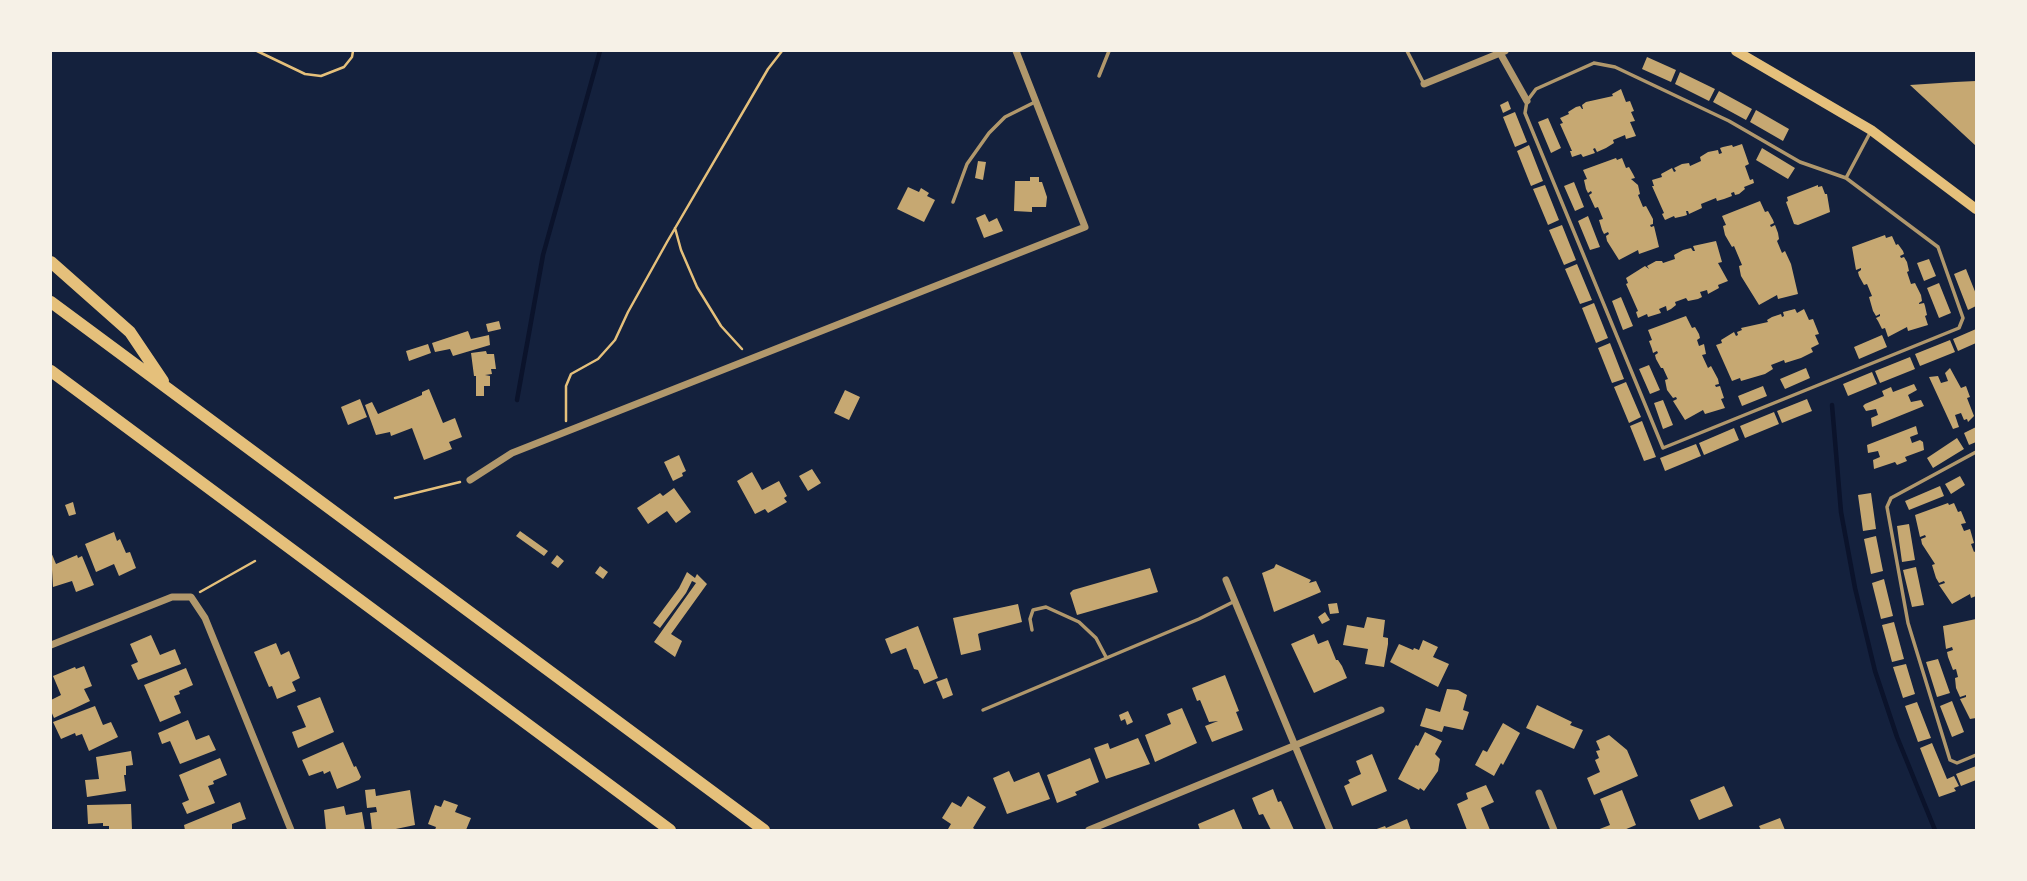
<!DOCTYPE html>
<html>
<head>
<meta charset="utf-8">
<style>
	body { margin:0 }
	#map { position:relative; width:2027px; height:881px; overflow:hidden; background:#14213d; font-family:"Source Sans 3",sans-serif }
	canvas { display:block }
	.frame { position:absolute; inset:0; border:52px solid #f6f1e7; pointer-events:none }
</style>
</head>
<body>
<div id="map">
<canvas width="2027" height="881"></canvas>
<div class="frame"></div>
</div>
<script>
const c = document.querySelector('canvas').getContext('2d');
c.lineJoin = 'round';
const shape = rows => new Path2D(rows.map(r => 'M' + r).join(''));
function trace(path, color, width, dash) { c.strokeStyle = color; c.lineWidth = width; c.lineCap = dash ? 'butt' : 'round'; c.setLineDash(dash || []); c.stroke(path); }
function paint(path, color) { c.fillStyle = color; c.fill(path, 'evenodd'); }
trace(shape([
	[517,400,543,255,600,51],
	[1832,405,1841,512,1855,588,1875,671,1897,737,1935,830]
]), '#0b132b', 4.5);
paint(shape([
	[1647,57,1676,70,1671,82,1642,69],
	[1680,72,1715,89,1709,101,1675,84],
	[1976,81,1976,146,1910,85,1955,82],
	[1621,89,1626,102,1630,101,1634,111,1631,112,1635,121,1630,122,1636,136,1626,139,1625,135,1613,140,1614,143,1606,148,1597,152,1595,148,1593,149,1595,153,1583,157,1581,154,1572,157,1570,151,1572,151,1560,124,1563,123,1560,118,1569,114,1568,112,1576,107,1580,106,1582,109,1583,109,1582,105,1586,102,1613,96,1612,94],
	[1719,91,1752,109,1746,120,1713,102],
	[1508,101,1511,109,1503,113,1500,105],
	[1756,110,1789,129,1783,141,1750,122],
	[1515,112,1527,142,1515,147,1503,117],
	[1548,118,1561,148,1551,153,1538,122],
	[1742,144,1749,164,1745,166,1750,180,1753,179,1754,183,1744,187,1745,189,1739,194,1735,195,1734,192,1731,193,1732,196,1724,199,1717,201,1716,198,1701,204,1702,208,1689,214,1688,211,1686,211,1687,215,1684,216,1675,218,1674,216,1665,220,1662,214,1664,213,1652,186,1654,186,1652,180,1662,177,1661,174,1672,168,1674,172,1676,171,1674,168,1682,164,1689,163,1690,166,1701,161,1700,157,1708,152,1718,150,1719,154,1722,153,1720,148,1723,147,1732,145,1733,147],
	[1529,145,1543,181,1531,186,1517,151],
	[1762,148,1795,168,1788,179,1756,160],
	[1616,158,1617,160,1622,158,1626,168,1629,167,1633,174,1635,178,1631,179,1638,185,1640,194,1638,195,1643,207,1646,206,1653,219,1653,224,1650,225,1651,227,1654,226,1659,247,1639,254,1638,250,1619,260,1607,241,1606,236,1609,234,1608,232,1604,234,1602,230,1599,220,1603,219,1598,207,1595,208,1589,195,1592,193,1591,191,1588,193,1586,189,1584,180,1587,179,1583,170],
	[978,161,986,162,983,180,975,178],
	[1030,177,1039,177,1039,182,1042,182,1047,197,1046,207,1032,207,1032,212,1014,211,1015,181,1030,181],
	[1574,182,1584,207,1575,211,1564,186],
	[1545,185,1559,220,1548,225,1533,189],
	[1818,185,1818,187,1822,186,1825,194,1827,194,1830,212,1798,225,1794,224,1786,202,1788,201,1787,197],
	[908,187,919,192,921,188,929,193,927,196,935,200,924,222,897,209],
	[1760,201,1765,212,1768,211,1773,220,1774,223,1770,225,1771,227,1775,225,1778,233,1779,239,1777,241,1782,253,1785,251,1791,264,1798,294,1778,299,1777,295,1759,305,1741,276,1739,266,1742,265,1734,246,1732,247,1725,235,1723,226,1726,225,1722,216],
	[985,214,989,222,997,218,1003,231,984,238,976,218],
	[1588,216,1600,247,1590,250,1578,221],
	[1562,225,1576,260,1564,265,1549,230],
	[1885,235,1886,238,1892,236,1896,245,1898,244,1903,251,1904,254,1900,256,1901,258,1904,257,1907,262,1909,271,1907,272,1911,284,1915,283,1921,295,1922,301,1919,303,1919,304,1924,303,1925,306,1927,315,1925,316,1928,325,1908,331,1907,327,1888,337,1885,328,1882,329,1878,321,1876,318,1880,316,1880,314,1876,316,1873,311,1869,297,1872,296,1867,284,1864,285,1859,276,1858,272,1861,270,1861,268,1856,270,1852,247],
	[1716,241,1722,262,1718,263,1728,281,1718,285,1719,288,1708,294,1707,290,1700,292,1702,297,1698,299,1688,301,1686,298,1675,302,1676,305,1671,309,1667,311,1666,306,1659,309,1661,313,1648,317,1647,314,1638,318,1636,312,1638,311,1626,284,1628,283,1626,278,1645,266,1649,269,1647,266,1656,261,1662,261,1663,263,1675,259,1674,255,1683,250,1691,248,1693,251,1695,251,1693,246],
	[1929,259,1936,276,1924,281,1917,263],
	[1577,264,1592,300,1580,304,1565,269],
	[1966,269,1976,294,1976,306,1968,310,1954,274],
	[1939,283,1951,313,1939,318,1927,288],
	[1621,297,1633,326,1623,330,1612,301],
	[1594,303,1608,338,1596,343,1582,308],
	[1795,309,1797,313,1804,309,1809,320,1813,319,1819,334,1815,335,1819,344,1811,348,1813,352,1801,358,1785,363,1784,360,1771,365,1773,369,1765,374,1741,381,1740,378,1732,381,1716,345,1722,343,1721,340,1734,332,1736,336,1738,335,1737,332,1742,330,1741,328,1768,322,1767,320,1772,317,1781,314,1782,317,1784,316,1783,312],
	[1686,316,1692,328,1695,327,1699,334,1700,338,1697,340,1699,346,1704,344,1706,354,1702,355,1708,368,1711,366,1718,379,1719,384,1715,385,1716,387,1720,386,1724,398,1721,399,1725,408,1705,414,1703,410,1685,420,1673,401,1677,399,1676,397,1673,398,1667,390,1665,380,1668,379,1663,368,1661,368,1656,359,1655,355,1658,353,1657,351,1653,353,1652,349,1649,341,1652,340,1648,330],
	[499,321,501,329,488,332,486,324],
	[1976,329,1976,343,1958,351,1953,339],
	[468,331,471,339,489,335,490,345,453,356,450,349,435,352,432,343],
	[1882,335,1887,347,1859,359,1854,347],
	[1950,340,1955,352,1920,366,1915,354],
	[1610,343,1624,379,1612,383,1598,348],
	[428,344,431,353,409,361,406,351],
	[486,351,487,354,494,354,496,369,491,369,492,374,485,375,490,376,490,386,484,386,484,396,476,396,476,376,474,376,471,353],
	[1910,357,1915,369,1880,383,1875,371],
	[1649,365,1660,390,1650,394,1639,369],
	[1806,368,1810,378,1785,389,1780,379],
	[1950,368,1961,388,1966,386,1970,397,1967,398,1974,416,1968,422,1967,419,1964,420,1961,413,1955,415,1959,427,1953,429,1929,377,1938,376,1941,383,1948,381,1945,373],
	[1872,372,1877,384,1848,396,1843,384],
	[1626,382,1641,417,1629,423,1614,387],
	[1914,384,1917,390,1908,395,1911,402,1921,400,1924,406,1872,427,1871,418,1878,415,1876,409,1866,411,1863,406,1865,404,1884,396,1882,391,1891,387,1893,392],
	[1763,386,1767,396,1742,406,1738,396],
	[429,389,443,423,455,418,462,437,449,442,452,449,424,460,412,428,391,436,390,432,376,435,365,405,372,402,378,414,422,395,422,392],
	[845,390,860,397,849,420,834,413],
	[360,399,367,417,348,425,341,407],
	[1807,399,1812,411,1782,423,1777,411],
	[1663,400,1673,425,1663,429,1654,403],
	[1774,412,1779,424,1745,438,1740,426],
	[1642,421,1656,457,1644,461,1630,426],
	[1916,426,1918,434,1910,437,1912,443,1920,440,1923,442,1924,450,1905,457,1907,461,1897,465,1895,462,1874,469,1873,460,1880,457,1878,451,1868,453,1867,445],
	[1976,427,1976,442,1969,445,1964,433],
	[1734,428,1739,440,1704,455,1699,443],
	[1957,438,1964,449,1933,468,1927,458],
	[1696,444,1701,456,1665,471,1660,458],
	[679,455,686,471,682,473,683,476,673,481,664,462],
	[812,469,821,483,808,491,799,476],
	[752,472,762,490,779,481,787,496,784,498,787,502,768,513,765,509,755,514,737,481],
	[1960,476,1965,485,1951,494,1945,484],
	[1940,486,1944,496,1909,510,1905,501],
	[674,488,691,512,676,523,667,511,648,524,637,508,660,493,663,496],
	[1871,493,1876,529,1863,531,1858,495],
	[73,502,76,514,69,516,65,505],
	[1948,503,1949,505,1954,503,1958,512,1961,511,1966,523,1961,524,1964,531,1970,529,1974,543,1971,544,1974,552,1976,551,1976,596,1971,598,1970,594,1952,604,1939,585,1945,583,1944,581,1939,583,1936,578,1932,565,1935,564,1922,544,1921,539,1926,537,1925,535,1920,537,1915,515],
	[1909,524,1915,560,1902,562,1897,526],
	[520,531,548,551,544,556,516,536],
	[114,532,117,541,120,539,126,553,130,552,136,568,119,576,114,564,96,572,85,544],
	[1876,536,1883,571,1871,574,1864,539],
	[51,552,56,564,77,555,78,558,82,556,94,585,76,592,72,581,53,587],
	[557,555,564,561,558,568,551,563],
	[1276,564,1311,580,1309,583,1316,581,1321,592,1274,612,1262,573,1274,568],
	[600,566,608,572,603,579,595,573],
	[1916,567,1924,605,1912,607,1903,570],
	[1150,568,1158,592,1077,615,1070,593,1073,590],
	[687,572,695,578,697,574,707,584,671,634,682,641,675,657,654,642,696,583,692,581,686,593,660,628,653,623,679,588],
	[1884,579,1893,616,1881,619,1872,583],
	[1337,603,1339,613,1330,614,1328,604],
	[1018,604,1022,622,980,633,978,634,981,650,961,655,953,618],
	[1325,612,1330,620,1322,624,1318,617],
	[1367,617,1385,620,1383,637,1388,638,1388,644,1384,667,1365,664,1368,649,1343,645,1347,625,1364,628],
	[1976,619,1976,718,1970,719,1960,699,1966,697,1966,695,1960,697,1956,688,1955,678,1958,677,1956,669,1953,670,1948,657,1947,652,1953,650,1952,647,1946,649,1943,626],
	[1894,622,1904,659,1892,662,1882,625],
	[918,626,938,678,924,684,918,670,914,669,906,648,891,654,885,639],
	[1314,634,1318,644,1328,640,1336,660,1338,660,1342,666,1347,678,1314,693,1291,644],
	[151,635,160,655,175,649,181,664,138,680,131,665,138,662,130,644],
	[1423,640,1438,647,1433,657,1449,664,1438,687,1390,662,1399,644,1413,650,1414,648,1419,650],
	[276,643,281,655,289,651,300,678,292,682,296,691,277,699,272,686,269,687,254,652],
	[1938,659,1950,693,1937,697,1926,662],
	[1906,664,1915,694,1903,698,1893,667],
	[84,666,92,686,84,689,90,701,54,718,51,711,51,700,61,695,53,676,75,667,76,669],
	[186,668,193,685,179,691,180,694,174,696,181,713,160,722,144,685],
	[1225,675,1239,711,1236,712,1243,730,1212,742,1205,726,1218,721,1209,722,1200,700,1197,701,1192,688],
	[947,678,953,695,943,699,936,682],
	[1447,689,1458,690,1467,695,1463,710,1469,712,1463,730,1444,726,1442,732,1420,726,1426,708,1440,712],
	[320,697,334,732,298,748,292,732,306,727,297,706],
	[1952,701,1964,732,1952,737,1940,706],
	[1917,702,1931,738,1918,742,1905,706],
	[1537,705,1572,722,1570,725,1583,730,1574,749,1526,728],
	[95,706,103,725,111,722,118,737,89,751,82,734,76,736,75,733,61,739,53,722],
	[1182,708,1197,743,1155,762,1145,735,1171,724,1167,714],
	[1128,711,1133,722,1127,725,1125,719,1121,721,1119,715],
	[188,720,196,740,209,735,216,750,180,764,170,741,162,744,158,733],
	[1503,723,1520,733,1503,765,1501,763,1494,776,1475,765,1483,750,1487,752],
	[1425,732,1442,741,1435,754,1440,759,1438,771,1424,791,1420,788,1419,790,1398,779,1416,745,1418,746],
	[1609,735,1627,750,1638,776,1594,795,1587,778,1600,772,1595,760,1599,758,1596,751,1600,750,1596,741],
	[1138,738,1150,764,1106,779,1094,748,1108,743,1110,749],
	[343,742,354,767,356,766,361,777,359,780,337,789,330,771,324,774,323,771,309,776,302,760],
	[1932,743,1947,779,1954,776,1959,786,1954,788,1956,791,1939,797,1920,748],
	[131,751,133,765,126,766,126,775,124,775,126,791,87,797,85,780,99,779,96,757],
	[1372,754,1387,791,1352,806,1344,786,1350,783,1348,780,1361,774,1356,761],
	[220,758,227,775,213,781,214,784,208,786,215,803,187,814,182,803,189,800,179,775],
	[1090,758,1099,782,1075,792,1077,795,1057,803,1047,775],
	[1976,766,1976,780,1961,786,1956,774],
	[1009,771,1014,782,1039,772,1050,799,1007,814,993,778],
	[1486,785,1494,802,1481,808,1490,830,1467,830,1457,804,1468,799,1466,793],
	[1724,786,1733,806,1699,820,1690,800],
	[375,789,376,796,410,790,415,825,391,830,372,830,370,813,377,812,376,807,367,808,365,790],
	[1273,789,1278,802,1281,801,1294,830,1271,830,1263,814,1259,815,1252,798],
	[1622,790,1636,825,1624,830,1597,830,1610,825,1600,799],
	[968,796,986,807,973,828,976,830,950,830,948,829,951,824,942,818,952,802,961,807],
	[444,800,458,805,455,812,471,818,466,830,435,830,436,827,428,824,435,805,441,807],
	[240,802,246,819,232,824,232,830,185,830,184,825],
	[131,804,132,830,109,830,109,826,103,826,103,823,88,824,87,805],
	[344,806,346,815,362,812,365,830,326,830,324,810],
	[1234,809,1243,830,1200,830,1198,824],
	[1780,818,1785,830,1761,830,1759,826],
	[1407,819,1411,830,1374,830,1385,826,1386,828]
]), '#c6a872');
trace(shape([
	[257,51,305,74,321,76,344,67,352,57,353,51],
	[675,228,681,250,697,287,721,326,742,349],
	[566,421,566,386,571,374,598,359,615,340,628,312,667,242,768,69,782,51],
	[395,498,460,482],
	[200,592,255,561]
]), '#e5c07b', 2.5);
trace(shape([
	[1407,51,1424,84],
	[1594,63,1615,67,1729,121,1800,162,1846,178,1938,247,1963,318,1959,328,1663,448,1525,113,1527,101,1536,89,1594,63],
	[1099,76,1109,51],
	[1846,178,1871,131],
	[953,202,967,164,989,133,1005,117,1035,102],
	[1976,452,1891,498,1887,507,1908,623,1950,760,1957,763,1976,755],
	[1032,630,1030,619,1033,610,1046,607,1079,622,1096,638,1106,657],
	[983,710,1199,619,1233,602]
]), '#b1986c', 3.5);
trace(shape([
	[1500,53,1527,101],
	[1424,84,1505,51],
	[470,480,512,453,1085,227,1016,51],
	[1226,580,1330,830],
	[51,645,172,597,191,597,205,618,291,830],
	[1539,793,1554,830],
	[1089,830,1381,710]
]), '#b1986c', 7);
trace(shape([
	[1736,51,1871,130,1976,209]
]), '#e5c07b', 10);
trace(shape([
	[51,262,130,332,163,381],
	[51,302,764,830],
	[51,371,670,830]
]), '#e5c07b', 12);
</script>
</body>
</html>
